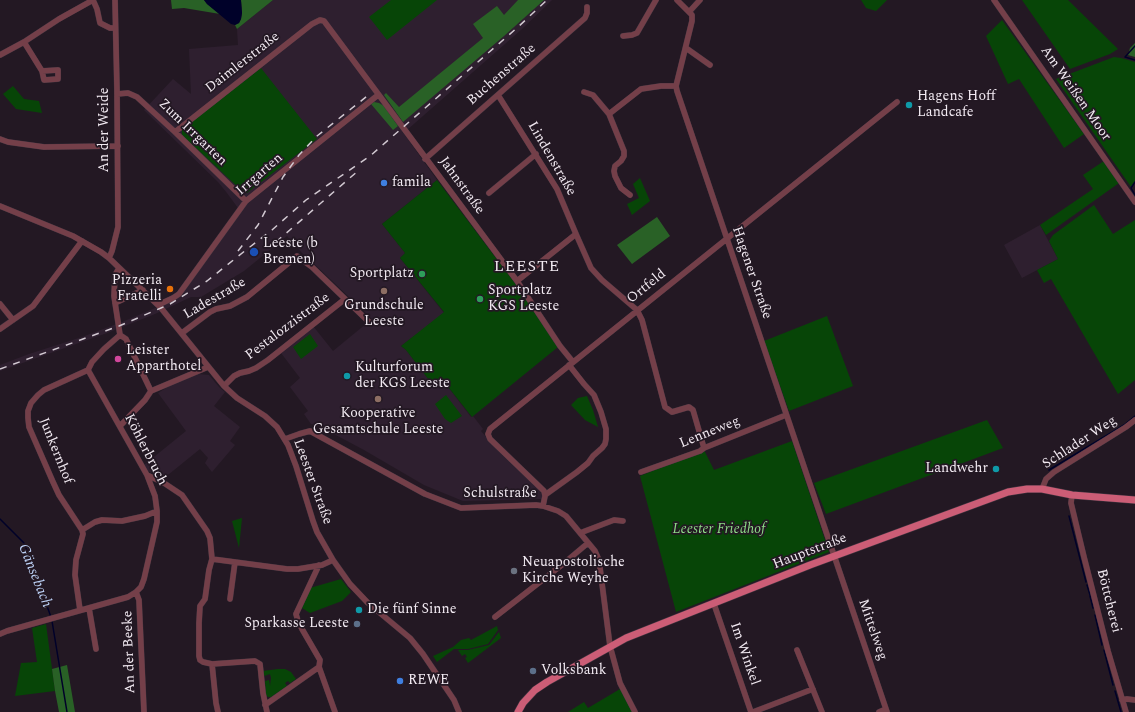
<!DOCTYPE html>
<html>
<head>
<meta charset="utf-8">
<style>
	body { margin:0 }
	canvas { display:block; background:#231823 }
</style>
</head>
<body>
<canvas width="1135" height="712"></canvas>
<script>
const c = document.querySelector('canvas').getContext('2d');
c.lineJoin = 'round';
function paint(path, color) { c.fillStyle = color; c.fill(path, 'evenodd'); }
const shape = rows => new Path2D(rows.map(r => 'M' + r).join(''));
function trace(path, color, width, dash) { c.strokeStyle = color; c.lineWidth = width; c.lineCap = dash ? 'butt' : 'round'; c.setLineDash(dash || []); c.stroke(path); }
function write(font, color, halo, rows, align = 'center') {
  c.font = font + ' Spectral,serif'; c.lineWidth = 3.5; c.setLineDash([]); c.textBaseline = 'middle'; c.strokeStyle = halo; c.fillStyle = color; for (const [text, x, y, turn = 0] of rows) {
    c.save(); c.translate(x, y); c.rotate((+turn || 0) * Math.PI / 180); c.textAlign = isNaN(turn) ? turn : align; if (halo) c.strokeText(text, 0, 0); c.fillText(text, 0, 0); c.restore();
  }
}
paint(shape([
	[273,0,552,0,522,29,407,130,405,128,402,131,437,180,382,224,405,253,400,258,444,313,401,346,406,350,432,384,441,378,471,417,473,416,483,429,481,431,497,450,540,491,542,496,542,499,463,501,424,485,364,450,319,426,311,424,304,414,308,411,290,387,300,378,281,353,313,326,333,351,372,319,307,257,302,253,287,236,244,271,201,297,191,297,155,314,107,333,0,371,0,365,29,354,82,337,122,322,172,301,185,293,177,292,238,208,227,193,218,182,144,110,173,79,191,94,189,49,238,45,237,29],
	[1040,225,1058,259,1022,278,1004,245],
	[198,374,209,375,219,387,225,392,214,406,240,427,230,441,235,445,212,472,205,463,208,458,200,449,163,479,148,471,144,465,186,431,158,393,169,386]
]), '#2e1f2f');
paint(shape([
	[391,0,437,0,387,40,369,17],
	[861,0,887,0,876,11,866,8],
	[1022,0,1068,0,1118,49,1110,54,1070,69],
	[1002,20,1084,134,1064,148,1019,79,1008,84,986,36],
	[1114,57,1121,58,1135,62,1135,181,1131,187,1056,79],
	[261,68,317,139,247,193,241,190,182,135,182,129],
	[13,86,24,99,39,101,42,113,16,109,3,94],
	[1104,161,1119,183,1046,235,1040,225,1093,189,1083,175],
	[640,178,650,201,632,215,627,204,639,198,633,184],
	[437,180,517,286,558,347,472,417,441,378,432,384,406,350,401,346,444,312,400,258,405,253,382,224],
	[1094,205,1113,234,1135,220,1135,380,1118,394,1051,279,1044,283,1037,270,1058,259,1049,241,1053,235],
	[827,316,853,386,789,411,764,341],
	[310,334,318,346,301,359,293,347],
	[446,395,462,416,451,423,445,419,435,404],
	[587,396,593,410,598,427,585,420,571,405,578,398],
	[987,420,1003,448,826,514,814,483],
	[792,441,829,552,676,612,640,476,704,450,714,470],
	[242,518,239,548,232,521],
	[341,579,351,592,342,601,310,613,302,608,310,588],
	[46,624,55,691,15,696,21,663,37,662,32,628],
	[497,626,498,630,488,644,468,649,454,649,437,662,433,656,453,647,461,640,469,638,471,640],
	[499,632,501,638,468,663,465,658,467,657,465,654,462,656,458,650,468,650,489,645],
	[278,669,285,669,291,672,296,679,290,683,288,681,285,683,287,686,286,687,271,697,268,697,266,695,265,681,269,680,270,686,271,678,270,674,264,676,263,671],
	[620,689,630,704,633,712,568,712,584,702,588,708]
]), '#074507');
paint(shape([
	[171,0,204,0,207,4,220,14,184,8,172,9],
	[241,0,273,0,237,29,235,25,239,23,241,19,242,13],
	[518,0,544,0,504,36,403,122,384,95,386,93,399,107,483,38,473,24,497,6,504,15],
	[1135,43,1135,57,1128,55,1130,48],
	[374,102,379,103,384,106,398,126,393,130,371,104],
	[657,217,670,236,632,264,617,245],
	[67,665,75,712,59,712,55,691,52,669]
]), '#296126');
paint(shape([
	[204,0,241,0,242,13,241,19,239,23,235,25,231,24,207,4]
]), '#000129');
trace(shape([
	[1135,46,1125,57,1135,60],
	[1135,182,1131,188,1135,195],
	[1049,470,1124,425,1135,416],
	[1069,516,1086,582],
	[0,519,24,543,51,617],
	[1087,585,1090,595],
	[1090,596,1093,608],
	[1095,615,1102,645],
	[52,621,67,712],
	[1104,650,1113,685],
	[1115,691,1121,712]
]), '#000129', 1.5);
const minor = shape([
	[93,0,97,9,100,23,110,28,115,28],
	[677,0,692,15,692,21,676,86,677,91,887,712],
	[994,0,1135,202],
	[689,12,700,0],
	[623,36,632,35,637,33,656,0],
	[24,42,42,71,44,80,58,79,58,70,42,71],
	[686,48,710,65],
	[0,55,24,42,59,19,93,0],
	[584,92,593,95,609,114,641,89,661,86,676,86],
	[117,94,128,93,137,97,175,132,246,201],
	[498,95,557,189,576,234,517,281],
	[609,114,624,151,624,156,621,161,615,166,614,171,615,176,621,188,630,195],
	[175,132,312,24,320,20,324,21,517,281,560,346,573,362],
	[0,139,8,142,44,147,118,146],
	[425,159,585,18,587,13,587,7],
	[489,193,536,154],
	[0,206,73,236,101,252,109,258,161,308,224,386,237,398,265,416,277,427,288,445,296,466,313,521,317,532,333,560,350,584,368,603,410,638,423,654,454,700,459,712],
	[576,234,591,268,602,280,637,310,642,320,665,407,672,412,689,407,693,410,704,448],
	[109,258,112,251,118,227,117,90,115,0],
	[115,303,143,290],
	[0,304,13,320],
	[158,305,173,298,179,294,246,201,378,95],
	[0,329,33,306,82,241],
	[182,333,210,312,216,309,230,306,247,297,297,256,312,267,369,322],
	[120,335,126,339,151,391],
	[224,386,234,376,240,373,249,371,256,368,268,360,345,299],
	[120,426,145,400,151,391,208,367],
	[285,439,299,434,310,431,425,494,461,508,536,505,543,506,558,511,566,516,595,551,599,560,610,646,620,683,635,712],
	[641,472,700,451,704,448,786,415],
	[147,475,164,483,182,495,207,531,210,538,212,559,209,570,205,599,200,606,199,623,199,656,200,660,203,662,212,664,255,661,260,664,263,693,267,712],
	[1042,489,1046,479,1054,472,1126,427,1135,420],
	[545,495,577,472,588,463,593,456,602,448,605,444,606,439,606,429,601,412,594,395,584,384,569,365],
	[1072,495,1071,503,1084,557,1108,651,1126,712],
	[543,506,545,496,544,491,490,439,488,434,490,429,897,102],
	[82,530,59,495,53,482,29,427,28,418,28,411,31,403,38,395,44,390,88,370,92,362,104,349,120,335,114,296,115,275,119,268],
	[580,533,614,520,623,521],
	[212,559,287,569,298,569,322,565,333,560],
	[319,565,296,614,298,621,302,629,320,660,319,667,335,712],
	[136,592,139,600,144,712],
	[230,599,235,562],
	[714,604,751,712],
	[89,608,96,649],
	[80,610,75,575,76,560,83,534,82,530,95,522,102,520,122,521,145,516,157,511],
	[495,617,563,564,588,543],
	[0,634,7,631,128,597,136,592,141,587,144,579,157,522,157,511,155,496,147,475,88,370],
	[797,650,822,712],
	[212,664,216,703,218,712],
	[1122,700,1127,699,1135,700],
	[265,705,319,667],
	[753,712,813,689],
	[879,712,886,709]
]);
const major = shape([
	[518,712,523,703,535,690,547,682,626,638,810,565,1008,492,1027,489,1042,489,1072,495,1135,500]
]);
trace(minor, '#403540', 6);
trace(major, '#403540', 8);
trace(minor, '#743f49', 5.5);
trace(major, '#cc5d76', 7);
trace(shape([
	[276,242,359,170],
	[238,251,258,225,283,177,299,155,317,136,371,93],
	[0,369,119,326,161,308,170,304,207,281,246,250,272,230,306,200,370,156,518,27,547,0]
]), '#d2c9d2', 1.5, [7, 7]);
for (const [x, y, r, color] of [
	[909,105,4,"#0f9aa8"],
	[384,183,4,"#3f7fe0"],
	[254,252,5,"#1a4fb4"],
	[422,274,4,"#2e9e5b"],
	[170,289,4,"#e8710a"],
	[384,291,4,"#8d6e63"],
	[480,299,4,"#2e9e5b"],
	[118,359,4,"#d1479c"],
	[347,376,4,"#0f9aa8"],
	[378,399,4,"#8d6e63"],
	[996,469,4,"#0f9aa8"],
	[514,571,4,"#6b7280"],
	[359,610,4,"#0f9aa8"],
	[357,624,4,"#5c6f8a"],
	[533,671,4,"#5c6f8a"],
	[400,681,4,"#3f7fe0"]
]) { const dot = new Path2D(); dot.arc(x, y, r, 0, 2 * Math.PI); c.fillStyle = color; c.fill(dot); trace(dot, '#231823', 1.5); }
write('14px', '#f2eaf2', '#231823', [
	["Daimlerstraße",243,63,-38],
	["Buchenstraße",502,75,-41],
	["Am Weißen Moor",1075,94,55],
	["An der Weide",105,130,-90],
	["Zum Irrgarten",192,133,44],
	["Lindenstraße",551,159,60],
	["Irrgarten",260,175,-41],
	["Jahnstraße",461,186,54],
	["Hagener Straße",751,273,71],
	["Ortfeld",647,287,-39],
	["Ladestraße",215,299,-30],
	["Pestalozzistraße",288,327,-37],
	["Lenneweg",710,433,-22],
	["Schlader Weg",1080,443,-33],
	["Köhlerbruch",145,450,63],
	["Junkernhof",55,451,68],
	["Leester Straße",312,482,70],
	["Schulstraße",500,494],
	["Hauptstraße",810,552,-21],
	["Böttcherei",1108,601,76],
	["Mittelweg",872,630,71],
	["An der Beeke",130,652,-92],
	["Im Winkel",744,654,71]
]);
write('14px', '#f2eaf2', '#231823', [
	["Hagens Hoff",917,97],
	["Landcafe",917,113],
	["famila",392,183],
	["Leeste (b",263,244],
	["Bremen)",263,260],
	["Sportplatz",414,274,"right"],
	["Pizzeria",162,281,"right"],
	["Fratelli",162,297,"right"],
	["Sportplatz",488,291],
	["KGS Leeste",488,307],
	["Grundschule",384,306,"center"],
	["Leeste",384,322,"center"],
	["Leister",126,351],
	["Apparthotel",126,367],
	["Kulturforum",355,368],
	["der KGS Leeste",355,384],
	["Kooperative",378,414,"center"],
	["Gesamtschule Leeste",378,430,"center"],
	["Landwehr",988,469,"right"],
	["Neuapostolische",522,563],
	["Kirche Weyhe",522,579],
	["Die fünf Sinne",367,610],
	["Sparkasse Leeste",349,624,"right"],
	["Volksbank",541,671],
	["REWE",408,681]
], 'left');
write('italic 14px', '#8ddb87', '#231823', [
	["Leester Friedhof",719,530]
]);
write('italic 15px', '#bcd0f5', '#231823', [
	["Gänsebach",34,576,68]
]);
c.letterSpacing = '1px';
write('16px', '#f2eaf2', '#231823', [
	["LEESTE",527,268]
]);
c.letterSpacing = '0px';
</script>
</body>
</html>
